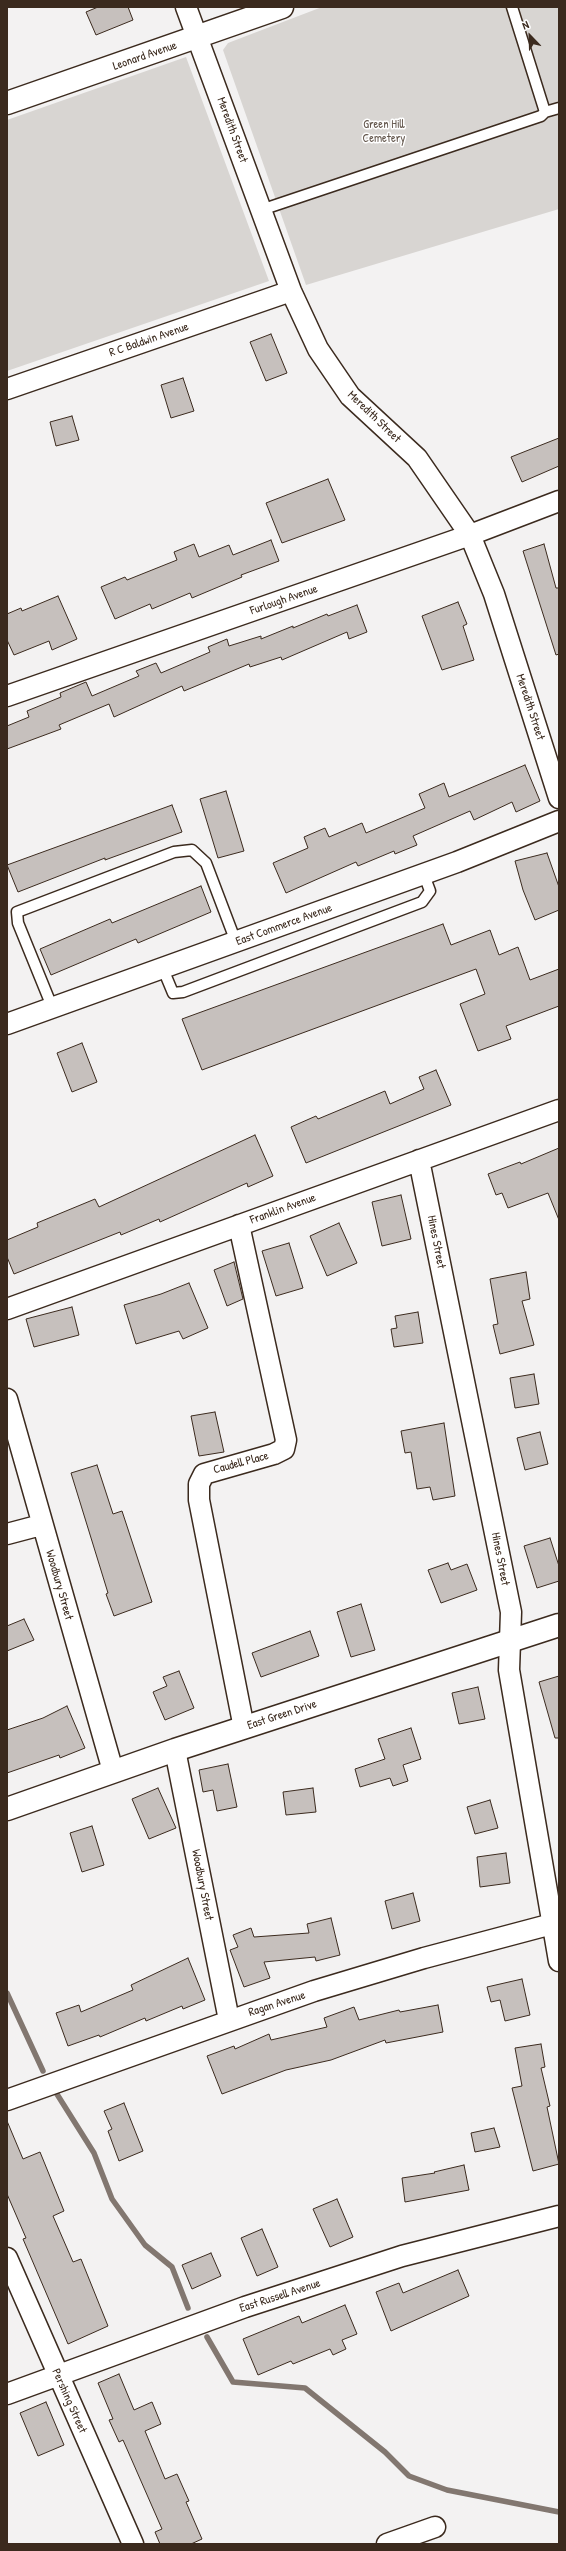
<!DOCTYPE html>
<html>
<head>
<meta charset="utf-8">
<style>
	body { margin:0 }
	#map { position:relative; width:566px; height:2551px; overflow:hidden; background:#f3f2f2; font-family:"Patrick Hand",sans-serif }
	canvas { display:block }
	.frame { position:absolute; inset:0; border:8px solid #3b2a1e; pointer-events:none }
	.north { position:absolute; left:510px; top:16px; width:40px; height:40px; -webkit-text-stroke:3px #fff; paint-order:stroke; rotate:337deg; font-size:11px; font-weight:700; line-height:16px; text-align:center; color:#3b2a1e }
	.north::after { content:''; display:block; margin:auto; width:14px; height:18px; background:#3b2a1e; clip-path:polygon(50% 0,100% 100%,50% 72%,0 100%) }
</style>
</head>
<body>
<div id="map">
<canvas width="566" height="2551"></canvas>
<div class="frame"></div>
<div class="north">N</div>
</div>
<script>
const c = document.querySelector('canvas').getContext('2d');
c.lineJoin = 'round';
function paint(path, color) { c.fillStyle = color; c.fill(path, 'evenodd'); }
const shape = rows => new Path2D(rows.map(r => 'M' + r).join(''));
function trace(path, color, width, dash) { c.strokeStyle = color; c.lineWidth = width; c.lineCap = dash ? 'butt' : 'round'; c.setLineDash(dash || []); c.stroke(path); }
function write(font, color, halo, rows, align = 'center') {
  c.font = font + ' "Patrick Hand",sans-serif'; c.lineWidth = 3; c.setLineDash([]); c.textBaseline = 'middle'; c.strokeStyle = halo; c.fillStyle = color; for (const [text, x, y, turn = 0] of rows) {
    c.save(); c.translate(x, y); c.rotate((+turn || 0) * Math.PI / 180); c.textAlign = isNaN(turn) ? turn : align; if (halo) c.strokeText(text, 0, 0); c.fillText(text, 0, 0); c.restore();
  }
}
paint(shape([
	[322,7,559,7,559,209,306,285,223,50,228,43],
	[186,57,269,281,7,371,7,120]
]), '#d8d5d2');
trace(shape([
	[7,1993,43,2071],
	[55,2091,94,2153,112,2199,145,2245,172,2267,188,2308],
	[207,2337,233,2382,305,2388,385,2452,409,2476,447,2490,559,2512]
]), '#827770', 5.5);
const building = shape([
	[98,7,128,7,133,20,96,35,86,12,98,7],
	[271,334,287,373,266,381,250,342,271,334],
	[183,378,194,411,171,418,161,385,183,378],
	[72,416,79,440,56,446,50,422,72,416],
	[559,438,559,466,522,482,511,457,559,438],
	[328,479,345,520,282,543,266,503,328,479],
	[271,540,279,561,241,575,242,577,192,598,190,593,152,609,150,604,115,619,101,587,125,577,127,580,177,560,174,552,194,544,199,557,229,545,233,555,271,540],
	[544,544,556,588,559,588,559,654,556,655,523,551,544,544],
	[58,596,77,639,52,650,49,641,14,655,7,640,7,614,21,608,22,611,58,596],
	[458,602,467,624,463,626,474,660,442,670,422,616,458,602],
	[357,605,367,632,349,639,347,632,282,660,281,657,250,667,249,664,184,691,182,686,114,717,109,704,59,725,61,729,7,749,7,726,29,717,27,711,61,697,60,693,86,682,92,696,139,676,136,671,156,663,161,673,210,652,208,647,227,639,229,646,261,636,261,639,293,626,293,628,327,614,328,616,357,605],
	[525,765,540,801,516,812,512,802,474,820,470,811,413,836,417,845,395,854,394,851,358,866,356,862,286,893,273,863,308,848,304,837,325,828,329,837,362,823,366,833,425,808,419,794,444,783,449,797,525,765],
	[226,791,244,851,218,858,200,799,226,791],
	[172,805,182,832,105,860,105,858,18,892,7,865,172,805],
	[547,853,559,887,559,910,535,920,523,890,515,861,547,853],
	[201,886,211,912,138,943,136,939,51,975,40,949,110,919,112,923,201,886],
	[443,924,451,945,490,930,499,955,518,947,530,980,559,969,559,1006,506,1026,511,1039,478,1051,460,1004,485,994,476,969,202,1070,182,1019,443,924],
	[82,1043,97,1082,72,1092,57,1053,82,1043],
	[436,1070,451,1105,306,1163,291,1127,316,1116,318,1119,385,1091,390,1104,424,1089,419,1077,436,1070],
	[255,1135,273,1176,248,1187,247,1183,160,1222,159,1219,121,1235,120,1232,14,1274,7,1257,7,1240,38,1227,37,1223,95,1199,99,1207,255,1135],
	[559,1148,559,1220,548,1193,508,1208,502,1193,496,1195,488,1174,520,1162,521,1164,559,1148],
	[401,1195,411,1239,382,1246,372,1202,401,1195],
	[339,1223,357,1263,327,1276,310,1236,339,1223],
	[289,1243,303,1288,276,1296,262,1251,289,1243],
	[234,1262,243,1299,227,1306,214,1270,234,1262],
	[526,1272,530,1299,522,1301,534,1345,500,1354,493,1325,498,1324,490,1279,526,1272],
	[189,1283,208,1328,183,1339,179,1331,136,1344,124,1305,161,1294,189,1283],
	[72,1307,79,1335,34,1347,26,1319,72,1307],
	[418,1312,423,1343,394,1347,391,1329,397,1328,395,1316,418,1312],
	[534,1374,539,1404,515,1408,510,1378,534,1374],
	[215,1412,224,1452,199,1456,191,1416,215,1412],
	[444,1423,455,1496,433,1500,430,1487,417,1489,411,1452,405,1453,401,1431,444,1423],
	[540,1432,548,1464,525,1470,517,1438,540,1432],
	[97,1465,113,1514,122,1511,152,1602,114,1616,106,1594,108,1593,71,1473,97,1465],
	[550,1538,559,1566,559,1581,537,1588,524,1546,550,1538],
	[448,1563,451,1570,467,1564,477,1590,441,1603,428,1570,448,1563],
	[361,1604,375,1650,351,1657,337,1612,361,1604],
	[24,1619,34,1640,7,1651,7,1626,24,1619],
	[310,1631,319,1656,261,1677,252,1653,310,1631],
	[179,1671,194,1708,165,1720,153,1692,167,1686,163,1677,179,1671],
	[559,1676,559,1738,555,1738,539,1682,559,1676],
	[478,1687,485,1719,459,1724,452,1693,478,1687],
	[67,1706,85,1748,60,1758,59,1755,7,1773,7,1730,43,1718,67,1706],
	[411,1728,421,1759,403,1765,408,1781,393,1786,390,1778,360,1787,355,1769,385,1759,378,1739,411,1728],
	[228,1764,237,1807,217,1811,213,1790,203,1792,199,1770,228,1764],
	[158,1788,176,1828,149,1839,132,1799,158,1788],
	[313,1788,316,1812,286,1815,283,1792,313,1788],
	[490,1800,498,1828,475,1834,467,1807,490,1800],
	[92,1826,104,1865,82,1872,70,1833,92,1826],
	[506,1853,510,1883,480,1887,477,1857,506,1853],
	[413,1893,420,1921,392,1929,385,1901,413,1893],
	[331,1918,340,1955,316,1961,315,1957,264,1962,270,1978,244,1987,230,1950,238,1947,233,1935,251,1928,254,1937,309,1933,307,1924,331,1918],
	[188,1958,205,2000,183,2009,182,2006,146,2021,145,2018,100,2037,99,2035,68,2046,56,2013,79,2005,81,2012,133,1990,131,1985,188,1958],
	[522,1979,530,2015,505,2021,500,2000,491,2002,487,1987,522,1979],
	[438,2005,443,2032,386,2043,385,2040,331,2060,286,2070,222,2094,207,2056,234,2046,235,2049,269,2034,271,2040,327,2027,324,2018,354,2007,359,2020,399,2010,400,2012,438,2005],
	[541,2044,545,2067,541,2068,550,2106,547,2107,559,2164,533,2171,512,2088,522,2086,515,2048,541,2044],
	[124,2103,143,2151,119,2161,108,2131,112,2129,104,2111,124,2103],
	[7,2121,23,2159,40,2152,64,2211,53,2216,73,2262,81,2259,108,2326,68,2344,23,2239,26,2238,7,2194,7,2121],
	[494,2128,500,2147,475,2152,471,2133,494,2128],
	[464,2165,469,2190,405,2202,402,2178,435,2173,434,2172,464,2165],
	[337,2199,353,2237,330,2247,313,2209,337,2199],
	[262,2229,278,2267,257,2276,241,2238,262,2229],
	[211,2253,221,2276,192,2289,182,2265,211,2253],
	[458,2270,469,2296,391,2331,376,2292,399,2283,403,2293,458,2270],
	[345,2305,357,2334,342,2340,346,2349,333,2355,330,2349,293,2364,291,2361,258,2375,243,2339,299,2316,302,2323,345,2305],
	[119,2374,134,2410,152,2402,161,2424,145,2431,165,2479,177,2474,189,2501,186,2502,202,2539,191,2544,160,2544,155,2532,162,2529,123,2440,119,2442,109,2420,113,2419,98,2383,119,2374],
	[46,2402,64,2445,38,2456,20,2413,46,2402]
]);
paint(building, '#c6c0bd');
trace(building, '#3b2a1e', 1);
const service = shape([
	[545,112,559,108],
	[261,210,541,116,545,112,512,7],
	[163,969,173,993,183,992,422,902,430,891,424,875],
	[53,1009,18,923,17,912,174,852,192,850,206,863,236,942]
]);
const minor = shape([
	[186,7,291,291,318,349,350,396,417,458,470,535,494,594,559,798],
	[7,389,291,291],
	[7,696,470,535,559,501],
	[7,1024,457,862,559,821],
	[419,1160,511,1612,509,1670,559,1961],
	[239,1225,286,1440,284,1449,274,1454,204,1474,199,1484,199,1500,244,1728],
	[7,1309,559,1110],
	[7,1399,113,1771],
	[7,1534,41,1525],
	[175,1750,229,2020],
	[7,2100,314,1991,424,1958,552,1924],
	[7,2258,133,2544],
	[7,2394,245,2307,402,2256,559,2216],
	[387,2544,435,2527]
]);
const tertiary = shape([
	[7,103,282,7]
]);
const secondary = shape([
	[7,1809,175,1750,559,1625]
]);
trace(service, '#3b2a1e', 13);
trace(minor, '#3b2a1e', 23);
trace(tertiary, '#3b2a1e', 25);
trace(secondary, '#3b2a1e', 25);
trace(service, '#fff', 10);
trace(minor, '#fff', 20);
trace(tertiary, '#fff', 22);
trace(secondary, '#fff', 22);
write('12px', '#3b2a1e', '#fff', [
	["Leonard Avenue",145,56,-19],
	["Meredith Street",232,130,70],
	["R C Baldwin Avenue",149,340,-19],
	["Meredith Street",374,417,44],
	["Furlough Avenue",284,600,-19],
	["Meredith Street",530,707,72],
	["East Commerce Avenue",284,925,-20],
	["Franklin Avenue",283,1209,-20],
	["Hines Street",436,1242,79],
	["Caudell Place",241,1463,-15],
	["Hines Street",500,1559,79],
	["Woodbury Street",59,1585,74],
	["East Green Drive",282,1715,-18],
	["Woodbury Street",202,1885,79],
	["Ragan Avenue",277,2004,-18],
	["East Russell Avenue",280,2296,-18],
	["Pershing Street",69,2401,66]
]);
write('12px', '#62554b', '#fff', [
	["Green Hill",384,125],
	["Cemetery",384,139]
]);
</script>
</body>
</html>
